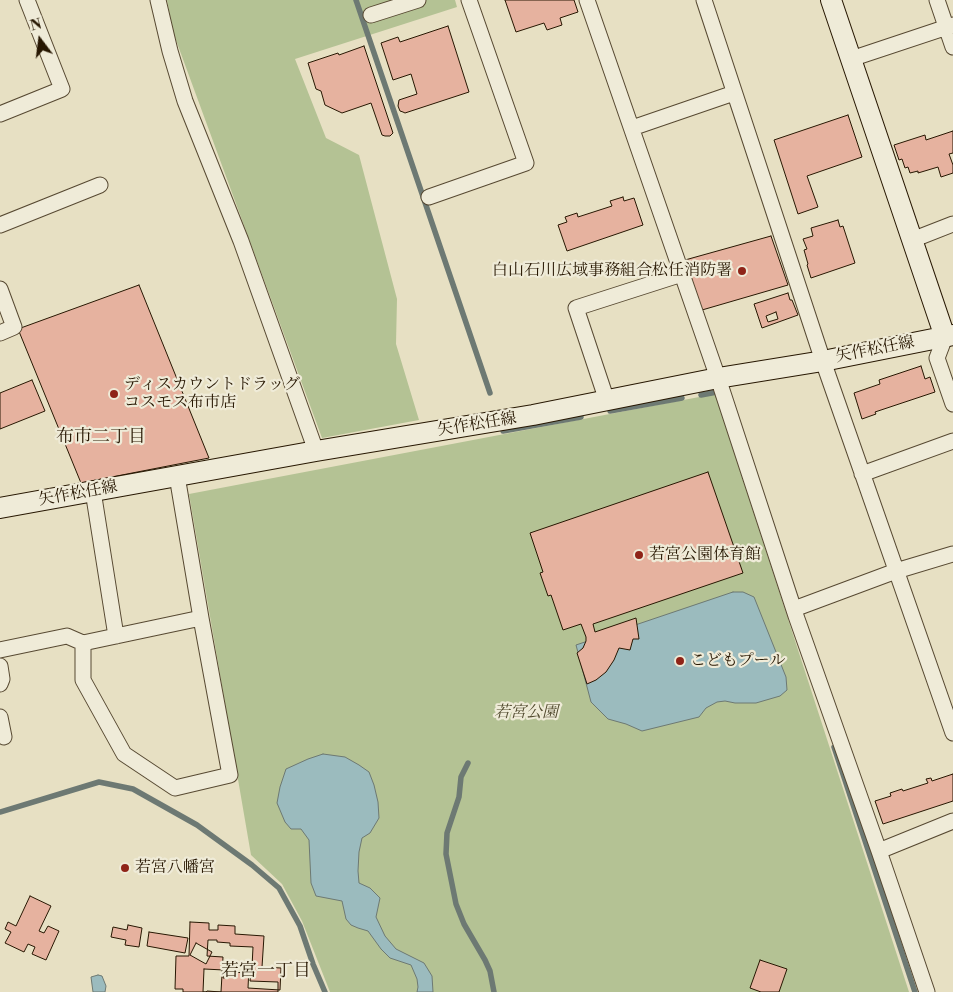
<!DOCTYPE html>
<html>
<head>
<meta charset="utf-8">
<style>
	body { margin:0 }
	#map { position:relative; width:953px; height:992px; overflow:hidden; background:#e7e0c3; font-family:"Libre Bodoni",serif }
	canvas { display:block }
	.north { position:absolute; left:15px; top:15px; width:50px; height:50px; -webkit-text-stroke:4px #efebd8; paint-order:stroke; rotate:345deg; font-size:14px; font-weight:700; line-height:20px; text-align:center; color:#271702 }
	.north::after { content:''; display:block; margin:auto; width:18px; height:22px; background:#271702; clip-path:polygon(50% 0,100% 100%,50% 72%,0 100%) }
</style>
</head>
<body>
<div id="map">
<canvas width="953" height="992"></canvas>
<div class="north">N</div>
</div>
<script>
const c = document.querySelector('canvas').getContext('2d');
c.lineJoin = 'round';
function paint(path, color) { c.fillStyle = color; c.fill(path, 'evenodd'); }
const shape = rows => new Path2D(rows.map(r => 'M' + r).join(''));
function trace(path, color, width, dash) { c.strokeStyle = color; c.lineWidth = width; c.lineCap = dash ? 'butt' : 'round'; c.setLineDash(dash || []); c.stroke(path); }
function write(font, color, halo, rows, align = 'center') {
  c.font = font + ' "Libre Bodoni","Noto Serif JP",serif'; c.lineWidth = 4.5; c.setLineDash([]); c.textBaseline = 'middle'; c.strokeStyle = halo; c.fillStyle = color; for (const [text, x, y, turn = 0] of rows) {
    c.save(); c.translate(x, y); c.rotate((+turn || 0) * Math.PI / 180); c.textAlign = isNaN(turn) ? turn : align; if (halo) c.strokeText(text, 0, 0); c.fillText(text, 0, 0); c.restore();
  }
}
paint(shape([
	[167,0,455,0,457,7,295,59,326,138,359,155,397,299,396,344,419,420,322,438,173,32],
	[715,394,909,992,330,992,302,921,282,884,251,855,189,494]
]), '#b4c294');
const water = shape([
	[733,592,743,592,754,597,786,677,787,690,780,696,756,703,735,703,725,701,717,702,706,708,699,717,642,731,626,724,608,719,591,702,576,645,733,592],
	[323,754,345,757,359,765,369,772,374,785,378,802,379,818,370,833,362,838,359,852,358,871,359,883,370,888,380,898,376,917,385,936,396,949,424,963,432,976,433,992,417,992,418,987,417,979,411,965,390,958,381,949,368,931,358,928,351,925,346,919,342,901,316,896,311,883,309,840,301,829,291,829,285,822,277,803,280,787,286,769,308,759,323,754],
	[98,975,102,976,106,986,105,992,93,992,91,977,98,975]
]);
paint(water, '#9bbbbe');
trace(water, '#6d7973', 1);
trace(shape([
	[356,0,490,393],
	[701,395,717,392,718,396],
	[610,411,682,398],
	[503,431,581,417],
	[834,747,915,992],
	[468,763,461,777,459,797,447,833,446,854,456,904,464,924,485,960,490,971,494,992],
	[0,812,99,782,133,789,197,825,252,865,279,888,300,926,313,964,325,992]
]), '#6d7973', 5.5);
const building = shape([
	[505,0,574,0,578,12,560,18,562,25,547,30,544,23,516,32,505,0],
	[448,26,469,92,405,113,403,112,400,111,398,106,399,100,417,94,411,74,393,80,381,43,398,37,400,42,448,26],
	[364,46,393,133,390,136,385,136,382,135,371,103,342,113,325,105,321,91,316,89,308,63,338,53,339,55,364,46],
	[848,115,862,157,807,176,818,207,798,214,774,140,848,115],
	[953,131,953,153,949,154,953,165,953,173,941,177,938,167,918,173,918,171,910,173,908,167,905,168,902,159,899,160,894,145,925,135,926,140,953,131],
	[623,197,624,201,634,198,643,225,567,251,558,225,567,222,565,217,577,213,578,217,612,206,610,201,623,197],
	[838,220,840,227,843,226,855,263,811,278,807,265,808,264,804,250,807,249,803,239,813,236,811,228,838,220],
	[771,236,788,285,702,310,685,260,771,236],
	[139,285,209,458,81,483,18,329,139,285],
	[788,293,790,300,792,300,798,315,762,328,754,304,788,293],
	[776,312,778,319,768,322,766,316,776,312],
	[921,366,925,379,930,377,935,392,875,412,876,414,862,419,854,393,880,384,879,380,921,366],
	[32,380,45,411,0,429,0,393,32,380],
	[708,472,743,573,593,624,595,632,636,618,639,639,633,639,630,650,619,648,614,660,606,672,596,680,587,684,577,653,583,648,586,641,586,637,581,624,563,630,551,595,548,596,540,573,543,572,530,533,708,472],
	[953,774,953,801,883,824,875,801,891,796,890,793,902,789,903,791,928,783,926,779,931,778,932,781,953,774],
	[30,896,51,906,39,931,44,933,48,926,59,931,46,960,32,954,35,947,28,944,24,952,5,943,11,932,5,929,8,922,16,926,30,896],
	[190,922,209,923,209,930,218,930,218,925,235,926,235,934,264,936,262,967,281,968,280,990,248,988,249,967,252,967,253,947,230,946,230,943,217,942,217,940,208,940,207,956,223,957,221,992,207,991,206,992,183,992,183,989,175,989,176,956,189,956,190,922],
	[128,925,142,928,139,947,125,945,126,940,111,937,113,927,127,930,128,925],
	[149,932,188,938,185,953,147,946,149,932],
	[196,943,212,952,206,964,190,955,196,943],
	[760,960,787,969,779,992,761,992,750,988,760,960],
	[204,969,224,970,223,978,228,978,228,972,251,973,250,981,278,982,278,992,203,992,204,969]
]);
paint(building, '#e6b29f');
trace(building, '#271702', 1);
const street = shape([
	[158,0,170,51,185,101,241,241,316,451],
	[587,0,718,378,796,616,879,851,927,992],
	[704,0,823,361,953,733],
	[937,0,953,47],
	[371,15,418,0],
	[851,59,953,25],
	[0,114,62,89,27,0],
	[632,128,734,93],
	[429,197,526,163,469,0],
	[0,225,100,185],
	[912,240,953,224],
	[0,289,14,327,0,333],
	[945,337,937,358,953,404],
	[607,401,576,308,682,274],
	[862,474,953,441],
	[177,476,201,618,230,775,175,788,124,754,83,680,83,643,201,618],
	[93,491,116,636],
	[794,609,896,571,953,554],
	[0,650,67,636,83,643],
	[0,666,2,679,0,684],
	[0,717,4,737],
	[879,851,953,821]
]);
const secondary = shape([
	[831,0,945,337],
	[0,508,316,451,533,415,718,378,823,361,953,335]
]);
trace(street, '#574932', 17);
trace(secondary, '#271702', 22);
trace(street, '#efebd8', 15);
trace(secondary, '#efebd8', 20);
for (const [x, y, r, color] of [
	[742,271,5,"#8f2418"],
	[114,394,5,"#8f2418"],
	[639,555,5,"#8f2418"],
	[680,661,5,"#8f2418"],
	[125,868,5,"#8f2418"]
]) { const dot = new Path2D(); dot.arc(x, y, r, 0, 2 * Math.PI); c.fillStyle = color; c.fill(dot); trace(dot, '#efebd8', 2); }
write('16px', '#271702', '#efebd8', [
	["白山石川広域事務組合松任消防署",732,271,"right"],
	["ディスカウントドラッグ",124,385],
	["コスモス布市店",124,403],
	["若宮公園体育館",649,555],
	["こどもプール",690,661],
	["若宮八幡宮",135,868]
], 'left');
write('16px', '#271702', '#efebd8', [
	["矢作松任線",875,350,-11],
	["矢作松任線",477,425,-9],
	["矢作松任線",78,494,-10]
]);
write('italic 16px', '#514a2e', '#efebd8', [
	["若宮公園",526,713]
]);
write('18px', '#271702', '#efebd8', [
	["布市二丁目",101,438],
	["若宮一丁目",266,972]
]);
</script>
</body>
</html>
